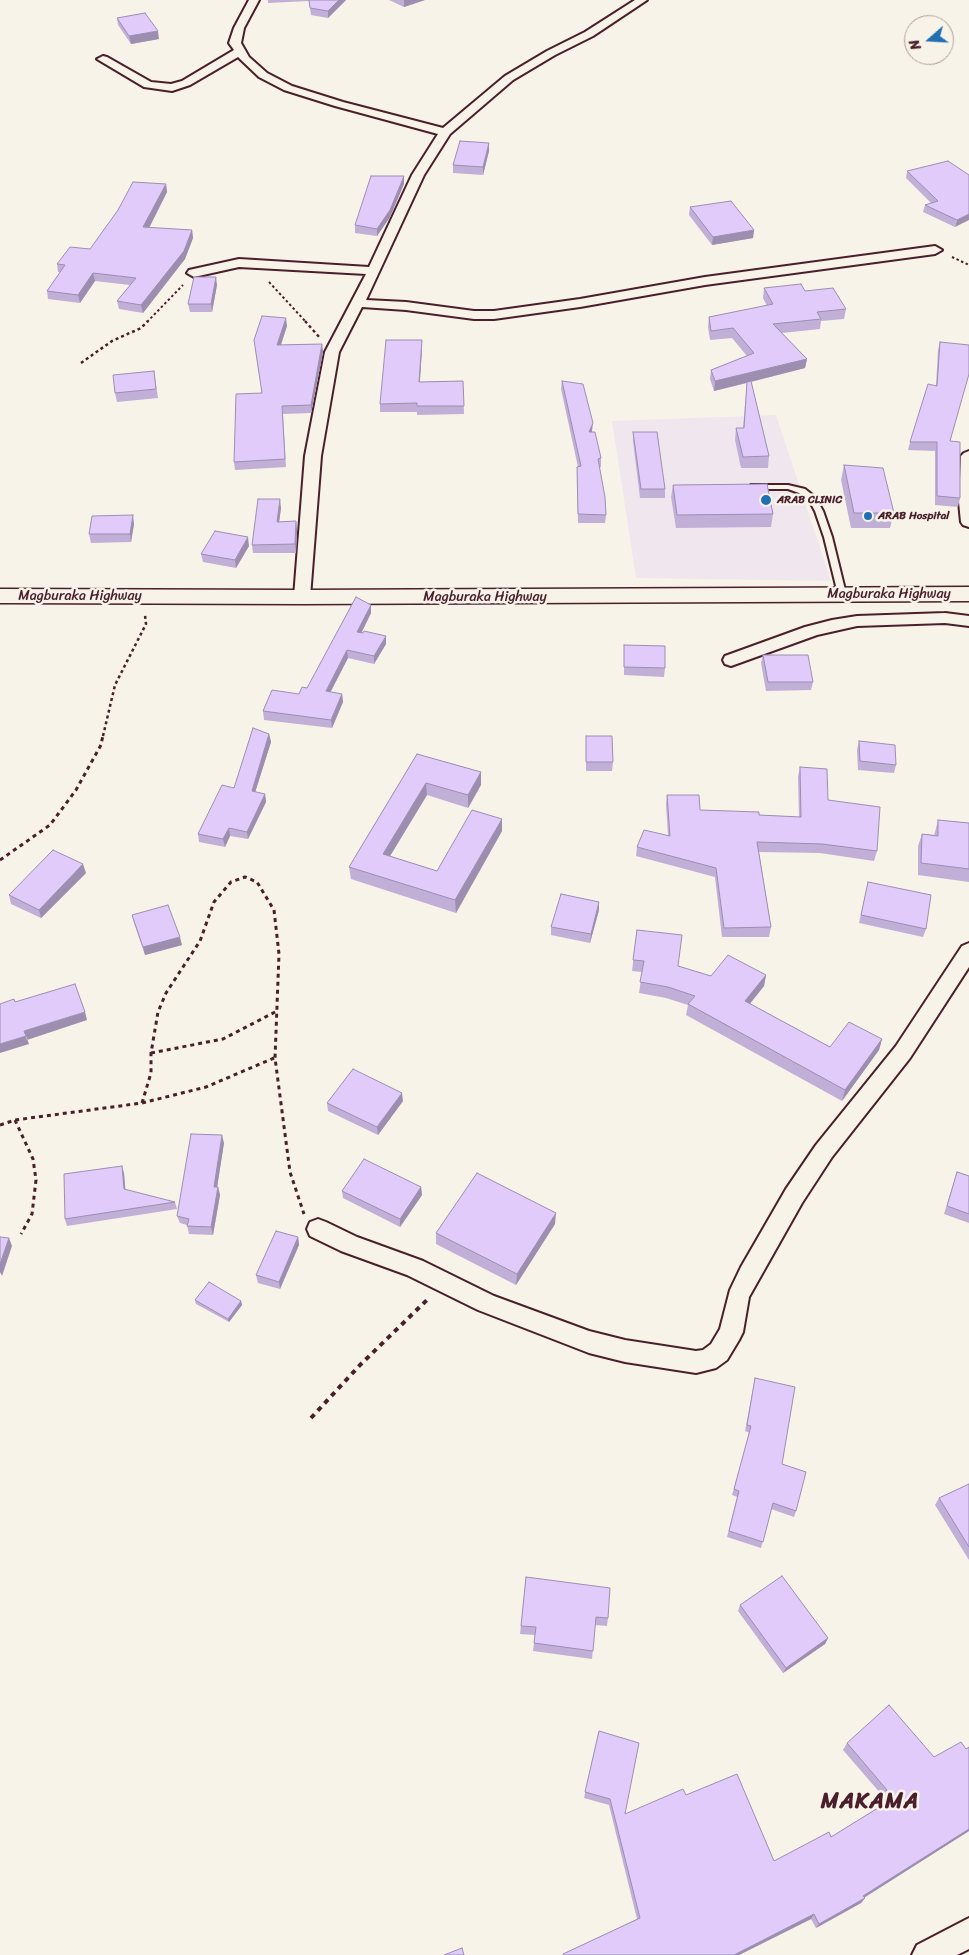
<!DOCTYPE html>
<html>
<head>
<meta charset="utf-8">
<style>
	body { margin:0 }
	#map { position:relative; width:969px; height:1955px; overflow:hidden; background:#f7f3e8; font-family:Sriracha,sans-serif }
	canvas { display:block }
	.north { position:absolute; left:904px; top:15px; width:50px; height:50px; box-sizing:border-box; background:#f7f3e8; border:1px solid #b29e9c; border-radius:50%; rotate:251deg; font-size:14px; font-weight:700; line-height:20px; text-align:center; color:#4a1f2b }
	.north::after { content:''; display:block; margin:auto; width:18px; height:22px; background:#1f6fb2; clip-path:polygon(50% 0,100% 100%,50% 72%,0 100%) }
</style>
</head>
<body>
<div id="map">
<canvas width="969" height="1955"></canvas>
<div class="north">N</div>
</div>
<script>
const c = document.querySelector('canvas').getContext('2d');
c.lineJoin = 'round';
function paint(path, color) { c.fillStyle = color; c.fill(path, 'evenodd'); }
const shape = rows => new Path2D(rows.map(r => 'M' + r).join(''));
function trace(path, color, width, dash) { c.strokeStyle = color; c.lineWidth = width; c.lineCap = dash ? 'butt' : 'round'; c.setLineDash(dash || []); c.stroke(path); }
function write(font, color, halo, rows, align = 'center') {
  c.font = font + ' Sriracha,sans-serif'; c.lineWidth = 5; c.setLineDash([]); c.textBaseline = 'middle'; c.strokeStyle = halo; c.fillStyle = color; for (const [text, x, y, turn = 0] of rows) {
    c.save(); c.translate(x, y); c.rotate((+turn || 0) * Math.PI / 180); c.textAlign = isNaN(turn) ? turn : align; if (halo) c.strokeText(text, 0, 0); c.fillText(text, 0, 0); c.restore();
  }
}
paint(shape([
	[776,415,831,581,636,578,612,421]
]), '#f0e7ee');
const service = shape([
	[751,485,788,485,805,489,815,497,823,511,832,537,846,594,845,596,839,596,838,594,824,537,815,511,809,500,799,493,788,489,754,489,750,487,751,485]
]);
const minor = shape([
	[249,0,259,0,244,28,241,43,249,57,267,73,292,86,343,102,443,128,505,76,547,51,585,32,635,0,647,0,593,36,555,55,513,80,450,134,424,175,366,300,406,302,474,311,494,311,580,299,705,277,935,246,942,250,935,254,705,285,580,307,494,319,474,319,406,310,362,307,339,352,321,456,310,597,308,601,302,602,296,601,294,597,305,456,325,352,366,274,239,267,194,277,187,273,189,270,239,259,369,267,412,175,438,134,335,106,284,90,259,77,238,57,190,85,172,91,144,87,97,59,103,56,107,57,151,82,171,84,182,81,234,50,229,43,234,28,249,0],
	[969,451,969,527,963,525,961,522,959,502,961,456,964,453,969,451],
	[945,613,969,616,969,626,945,623,857,626,817,635,731,666,725,664,723,660,725,656,805,627,832,620,857,616,945,613],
	[969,943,969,967,910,1058,832,1157,802,1203,749,1297,743,1332,739,1340,727,1360,716,1368,696,1373,625,1362,589,1353,478,1310,407,1275,341,1251,310,1236,307,1229,310,1222,318,1219,326,1222,357,1237,423,1261,494,1296,589,1331,625,1340,696,1351,703,1350,711,1344,720,1329,730,1290,741,1267,786,1189,816,1145,896,1046,962,946,969,943],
	[969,1918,969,1949,957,1955,912,1955,917,1945,969,1918]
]);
const primary = shape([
	[969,587,969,601,302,604,0,603,0,589,302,590,969,587]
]);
trace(service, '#4a1f2b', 4);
trace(minor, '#4a1f2b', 4);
trace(primary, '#4a1f2b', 3);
trace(shape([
	[952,257,969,265],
	[269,282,306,322],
	[147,322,183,285]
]), '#4a1f2b', 2, [2.5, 2.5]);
trace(shape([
	[305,321,320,338],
	[81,363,112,341,141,328,148,321],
	[103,736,115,685,146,624,145,615]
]), '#4a1f2b', 2.5, [3, 3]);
trace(shape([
	[0,860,50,825,76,790,101,745,103,735],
	[151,1053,223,1039,277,1011],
	[142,1103,151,1073,151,1053,158,1012,166,993,200,941,214,902,231,882,245,877,257,882,274,910,279,954,275,1058,290,1172,304,1214],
	[15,1120,33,1159,36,1180,32,1214,21,1234],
	[0,1125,15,1120,142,1103,206,1087,274,1058]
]), '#4a1f2b', 3, [4, 4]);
trace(shape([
	[311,1418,360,1365,429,1298]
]), '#4a1f2b', 4, [5, 5]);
paint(service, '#f7f3e8');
paint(minor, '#f7f3e8');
paint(primary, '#f7f3e8');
paint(shape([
	[268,0,346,0,328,18,311,15,309,1,268,3],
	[389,0,425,0,404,7],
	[117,18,159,39,131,44,118,25],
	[489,143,489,151,483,175,453,173,453,165],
	[907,171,969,175,955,227,923,212,925,205,931,203,906,178],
	[166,184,167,192,149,228,192,230,193,238,185,259,143,313,119,309,117,301,130,285,95,281,80,303,48,299,47,291,60,272,58,272,57,264,90,249],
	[404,184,390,217,377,236,355,233,355,225],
	[690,207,754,230,753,238,712,245,689,215],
	[217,285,212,312,190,312,188,304],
	[764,288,805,291,846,309,844,319,821,321,820,329,782,333,807,359,805,368,751,382,769,456,768,468,741,468,735,440,736,428,743,428,747,383,714,391,710,379,711,370,747,356,732,338,710,340,708,327,709,317,767,306,763,298],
	[287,326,281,345,322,344,323,352,311,413,283,414,286,467,235,470,234,462,262,393,254,340],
	[422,340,422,349,420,382,463,381,464,414,417,415,417,412,380,412,380,404],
	[940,342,950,441,960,498,958,507,935,505,935,451,908,450,910,442,936,385,938,350],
	[154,371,158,398,117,402,115,393],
	[562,381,592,431,592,432,601,458,601,467,599,467,606,515,605,523,578,523,577,475,577,467,578,467,561,389],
	[633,432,665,489,665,498,640,498,633,441],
	[844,465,894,513,890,528,851,528,841,480],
	[673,485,773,514,771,527,676,528,671,497],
	[281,508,279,522,296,521,297,530,296,553,253,553,252,545],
	[134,524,131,542,91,543,89,534],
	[249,546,236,568,203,562,201,554],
	[371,605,371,613,361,633,386,644,374,664,348,658,330,692,342,694,343,702,332,728,264,720,263,711,299,694,307,688],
	[624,645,665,668,664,677,624,675],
	[763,655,813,682,811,690,766,691,761,663],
	[269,734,271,742,255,792,265,794,266,802,248,839,230,836,225,847,199,842,198,834,234,788],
	[586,736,613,762,612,771,586,771],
	[859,741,896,765,894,773,858,770,857,750],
	[417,754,481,772,481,785,468,808,427,795,390,856,437,871,502,831,456,913,351,879,349,867],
	[800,767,828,800,877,851,874,861,820,853,759,852,771,927,769,937,722,937,715,877,636,856,637,847,668,836,666,804,667,795,700,810,759,815,799,817,798,777],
	[938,820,969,823,969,882,918,875,918,846,922,834,934,835,935,832],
	[86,873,41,918,11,904,9,895],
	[868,882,926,929,923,937,859,923],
	[599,910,590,943,551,935,551,927],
	[132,915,182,945,145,955,134,923],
	[637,930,678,966,711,976,766,975,764,986,750,1004,830,1047,882,1039,879,1050,842,1101,686,1015,688,1005,666,998,639,993,642,972,632,971],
	[403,1101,378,1135,328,1111,327,1103],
	[224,1143,217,1187,218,1187,220,1195,213,1235,189,1234,187,1225,180,1223,177,1216],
	[957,1172,969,1176,969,1223,944,1214],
	[124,1173,125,1190,175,1202,177,1209,67,1226,65,1219],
	[421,1187,422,1195,400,1227,343,1198,342,1191],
	[555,1224,516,1285,436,1244,436,1233],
	[298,1237,299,1245,280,1289,258,1283,256,1275],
	[195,1300,241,1301,242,1305,229,1322,196,1304],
	[755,1378,796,1511,794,1517,771,1509,761,1548,727,1537,737,1497,732,1495,750,1433,745,1431],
	[969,1484,969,1560,935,1505,939,1498],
	[526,1577,608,1618,607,1626,595,1625,592,1659,533,1651,535,1635,520,1634],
	[740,1605,828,1638,825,1644,783,1673,738,1611],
	[599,1731,625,1814,686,1795,774,1861,831,1837,881,1806,877,1800,881,1794,843,1750,847,1743,934,1757,966,1749,969,1747,969,1831,864,1897,865,1898,861,1903,816,1928,811,1919,739,1955,563,1955,563,1954,637,1919,609,1805,584,1798]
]), '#c1afd8');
paint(shape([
	[339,0,346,0,328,18,328,11],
	[404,0,425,0,404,7],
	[158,31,159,39,131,44,129,36],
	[489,143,489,151,483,175,483,167],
	[404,176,404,184,390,217,377,236,377,229],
	[166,184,167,192,145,236,143,227],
	[969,214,969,220,955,227,957,220],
	[192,230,193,238,185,259,143,313,141,305],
	[754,230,753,238,712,245,713,237],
	[93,273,95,281,80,303,78,295],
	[216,277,217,285,212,312,211,304],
	[286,318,287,326,278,353,277,345],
	[422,340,422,349,419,391,419,382],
	[322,344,323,352,311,413,311,405],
	[807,359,805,368,714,391,715,381],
	[593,423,592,431,589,441,589,432],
	[280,499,281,508,278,530,277,522],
	[133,515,134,524,131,542,130,534],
	[296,521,297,530,296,553,295,544],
	[248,537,249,546,236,568,235,560],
	[371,605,371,613,358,640,357,632],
	[386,636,386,644,374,664,374,656],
	[347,650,348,658,327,699,326,691],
	[342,694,343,702,332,728,331,720],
	[269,734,271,742,253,799,252,791],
	[481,772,481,785,468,808,468,795],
	[426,783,427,795,384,866,383,854],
	[265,794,266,802,248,839,247,832],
	[502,819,502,831,456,913,455,900],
	[229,828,230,836,225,847,223,839],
	[83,864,86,873,41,918,39,910],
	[599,902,599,910,590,943,591,934],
	[180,937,182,945,145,955,143,947],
	[766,975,764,986,743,1012,745,1001],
	[85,1012,87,1020,27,1040,24,1031],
	[26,1036,29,1044,0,1053,0,1044],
	[882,1039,879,1050,842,1101,845,1090],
	[402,1093,403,1101,378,1135,377,1127],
	[222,1135,224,1143,216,1194,214,1187],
	[122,1166,124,1173,126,1196,124,1189],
	[218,1187,220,1195,213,1235,211,1227],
	[421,1187,422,1195,400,1227,400,1219],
	[556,1213,555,1224,516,1285,517,1274],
	[298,1237,299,1245,280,1289,279,1282],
	[9,1238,12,1246,2,1276,0,1272,0,1264],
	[241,1301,242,1305,229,1322,228,1319],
	[828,1638,825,1644,783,1673,786,1668],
	[969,1829,969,1831,859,1901,863,1896],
	[865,1898,861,1903,816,1928,819,1924],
	[814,1914,811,1919,739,1955,734,1955]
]), '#9d8eb0');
const building = shape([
	[309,0,339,0,328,11,310,8,309,0],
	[145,13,158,31,129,36,117,18,145,13],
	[460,141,489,143,483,167,453,165,460,141],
	[948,161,969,175,969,214,957,220,925,205,938,201,907,171,948,161],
	[371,176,404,176,390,210,377,229,355,225,371,176],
	[133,182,166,184,143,227,192,230,184,251,141,305,117,301,136,278,93,273,78,295,47,291,65,265,57,264,70,247,90,249,118,210,133,182],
	[731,201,754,230,713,237,690,207,731,201],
	[194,277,216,277,211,304,188,304,194,277],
	[801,284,805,291,833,288,846,309,817,312,821,319,773,324,807,359,715,381,711,370,754,353,733,328,711,331,709,317,773,304,764,288,801,284],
	[262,316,286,318,277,345,322,344,311,405,282,406,285,459,234,462,236,394,262,393,254,340,262,316],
	[386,340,422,340,419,382,463,381,464,406,417,406,417,403,380,404,386,340],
	[940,342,969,345,969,374,950,441,960,442,960,498,937,496,937,442,910,442,928,384,937,386,940,342],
	[154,371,156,389,115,393,113,375,154,371],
	[562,381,583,384,593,423,589,432,595,432,601,458,598,459,605,497,606,515,578,514,577,467,581,466,562,381],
	[751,381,769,456,743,457,736,428,744,428,747,382,751,381],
	[633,432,657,432,665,489,641,489,633,432],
	[844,465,883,468,894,513,854,513,844,465],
	[767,484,773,514,677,515,673,485,767,484],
	[258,499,280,499,277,522,296,521,295,544,252,545,258,499],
	[133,515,130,534,89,534,92,516,133,515],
	[215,531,248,537,235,560,201,554,215,531],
	[356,597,371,605,357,632,363,633,364,631,386,636,374,656,347,650,326,691,342,694,331,720,263,711,272,690,299,694,302,687,307,688,356,597],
	[624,645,665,646,665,668,624,667,624,645],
	[763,655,808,655,813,682,768,682,763,655],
	[253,728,269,734,252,791,265,794,247,832,229,828,223,839,198,834,222,785,234,788,253,728],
	[586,736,612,736,613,762,586,762,586,736],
	[859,741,895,745,896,765,860,761,859,741],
	[417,754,481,772,468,795,426,783,383,854,437,871,472,810,502,819,455,900,349,867,417,754],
	[800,767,827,769,828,800,880,807,877,851,822,844,757,842,771,927,724,928,716,868,637,847,644,830,670,836,667,795,699,795,700,810,759,812,759,815,801,817,800,767],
	[938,820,969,823,969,869,921,863,922,834,938,836,938,820],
	[53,850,83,864,39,910,9,895,53,850],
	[868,882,931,895,926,929,861,915,868,882],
	[561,894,599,902,591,934,551,927,561,894],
	[168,905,180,937,143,947,132,915,168,905],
	[637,930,682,935,678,966,711,976,728,955,766,975,745,1001,830,1047,849,1022,882,1039,845,1090,688,1004,695,996,668,987,640,982,644,961,633,960,637,930],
	[75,984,85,1012,24,1031,26,1036,0,1044,0,1004,14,999,15,1002,75,984],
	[353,1069,402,1093,377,1127,327,1103,353,1069],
	[191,1134,222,1135,214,1187,218,1187,211,1227,187,1226,189,1219,177,1216,191,1134],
	[364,1159,421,1187,400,1219,342,1191,364,1159],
	[122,1166,124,1189,175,1202,65,1219,64,1174,122,1166],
	[957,1172,969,1176,969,1214,947,1206,957,1172],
	[477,1173,556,1213,517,1274,436,1233,477,1173],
	[276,1231,298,1237,279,1282,256,1275,276,1231],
	[0,1237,9,1238,0,1264,0,1237],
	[209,1282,241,1301,228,1319,195,1300,209,1282],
	[755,1378,795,1387,782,1464,806,1472,796,1511,773,1503,763,1542,729,1531,739,1491,734,1489,751,1426,747,1425,755,1378],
	[969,1484,969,1547,939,1498,969,1484],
	[782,1576,828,1638,786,1668,740,1605,782,1576],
	[526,1577,610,1588,608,1618,596,1617,593,1651,534,1643,536,1627,521,1626,526,1577],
	[889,1705,934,1757,961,1742,966,1749,969,1747,969,1829,863,1896,865,1898,819,1924,814,1914,734,1955,563,1955,563,1954,640,1918,610,1799,585,1792,599,1731,639,1743,625,1814,683,1789,686,1795,737,1774,774,1861,829,1832,831,1837,886,1803,881,1794,887,1790,847,1743,889,1705],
	[462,1948,464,1955,444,1955,462,1948]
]);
paint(building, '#e0cbfb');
trace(building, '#9d8eb0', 1);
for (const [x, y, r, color] of [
	[766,500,6,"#1f6fb2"],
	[868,516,5,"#1f6fb2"]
]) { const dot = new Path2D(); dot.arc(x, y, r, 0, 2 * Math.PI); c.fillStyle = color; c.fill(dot); trace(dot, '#f7f3e8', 2); }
write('bold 11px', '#4a1f2b', '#f7f3e8', [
	["ARAB CLINIC",777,500],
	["ARAB Hospital",878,516]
], 'left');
write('14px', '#4a1f2b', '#f7f3e8', [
	["Magburaka Highway",889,594],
	["Magburaka Highway",80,596],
	["Magburaka Highway",485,597]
]);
c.letterSpacing = '1px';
write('bold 22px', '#4a1f2b', '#f7f3e8', [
	["MAKAMA",870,1802]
]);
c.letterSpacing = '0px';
</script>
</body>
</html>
